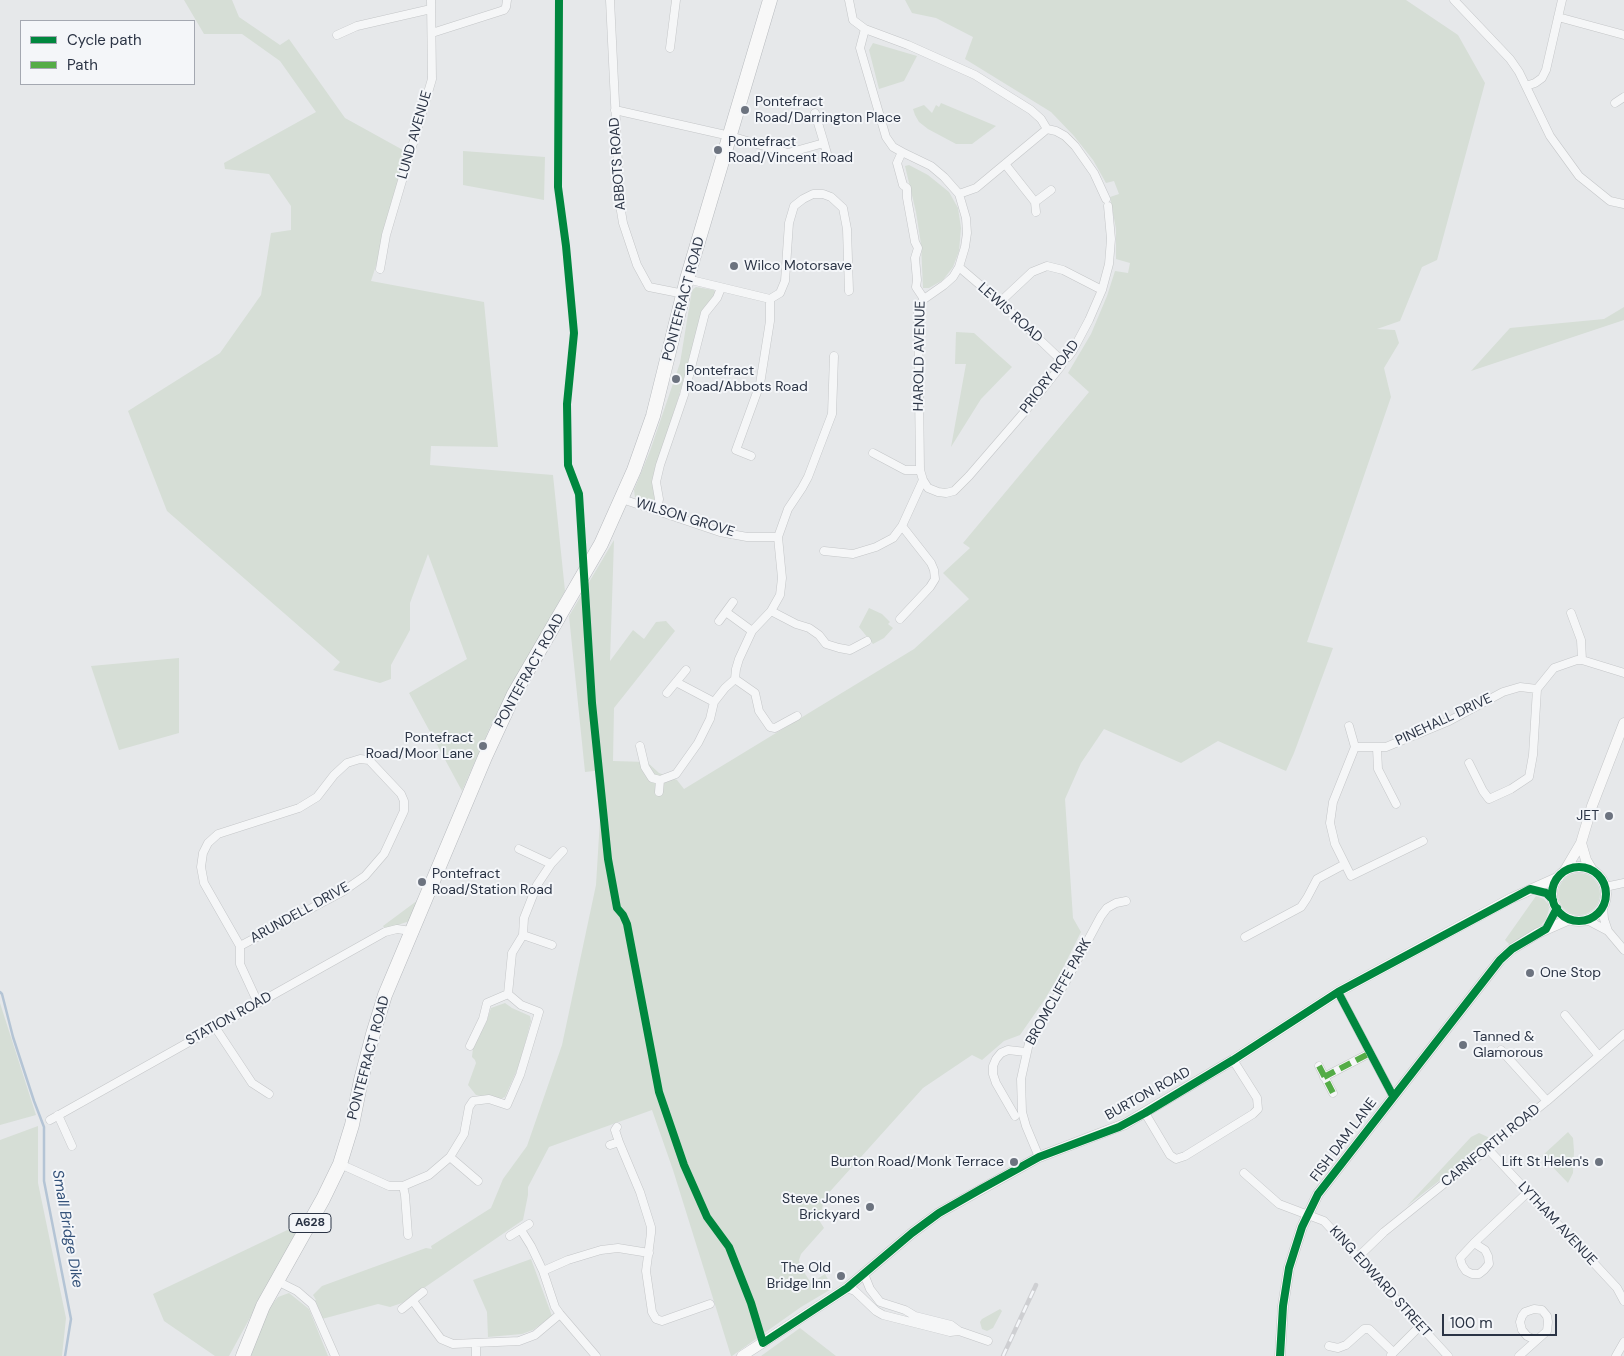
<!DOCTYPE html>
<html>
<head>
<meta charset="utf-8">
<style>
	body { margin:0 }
	#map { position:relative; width:1624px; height:1356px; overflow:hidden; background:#e6e8ea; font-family:"DM Sans",sans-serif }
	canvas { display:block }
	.legend { position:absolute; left:20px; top:20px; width:175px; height:65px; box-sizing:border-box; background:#f4f6f9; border:1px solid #a4a8b1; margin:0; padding:6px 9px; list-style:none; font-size:15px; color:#2b3445 }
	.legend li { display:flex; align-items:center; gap:10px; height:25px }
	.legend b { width:25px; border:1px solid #a4a8b1 }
	.scale { position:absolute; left:1442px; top:1314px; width:115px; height:22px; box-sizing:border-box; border:2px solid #2b3445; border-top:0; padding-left:6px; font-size:15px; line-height:18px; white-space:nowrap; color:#2b3445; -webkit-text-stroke:4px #f4f6f9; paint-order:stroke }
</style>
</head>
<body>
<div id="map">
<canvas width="1624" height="1356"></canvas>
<ul class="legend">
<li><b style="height:6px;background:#00873e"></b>Cycle path</li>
<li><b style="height:6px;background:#54ac47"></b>Path</li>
</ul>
<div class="scale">100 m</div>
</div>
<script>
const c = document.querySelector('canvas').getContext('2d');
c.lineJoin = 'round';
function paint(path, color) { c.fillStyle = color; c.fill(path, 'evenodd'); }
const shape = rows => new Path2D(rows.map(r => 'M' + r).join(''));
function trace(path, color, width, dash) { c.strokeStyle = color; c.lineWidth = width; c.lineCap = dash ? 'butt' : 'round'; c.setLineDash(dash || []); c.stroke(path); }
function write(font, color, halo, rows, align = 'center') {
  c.font = font + ' "DM Sans",sans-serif'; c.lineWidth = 4; c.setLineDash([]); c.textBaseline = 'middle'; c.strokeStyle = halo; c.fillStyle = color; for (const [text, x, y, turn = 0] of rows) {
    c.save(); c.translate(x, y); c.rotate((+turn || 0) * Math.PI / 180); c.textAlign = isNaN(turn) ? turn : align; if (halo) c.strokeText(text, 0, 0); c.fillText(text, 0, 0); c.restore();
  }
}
paint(shape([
	[184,0,232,0,239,17,280,45,289,39,345,118,412,155,371,281,484,302,498,447,431,446,430,465,553,475,565,591,491,725,462,791,409,693,467,659,428,554,410,603,410,630,391,665,391,679,380,683,333,670,340,662,167,511,128,411,220,353,261,295,271,233,291,230,291,206,269,174,225,169,224,163,316,112,280,61,242,34,204,34],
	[905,0,1406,0,1458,35,1485,83,1437,260,1422,267,1400,321,1377,329,1395,330,1399,343,1384,368,1391,397,1307,642,1333,648,1294,753,1286,771,1218,741,1181,763,1104,729,1081,763,1065,799,1073,918,1081,932,1062,970,1045,999,1020,1035,1004,1041,982,1060,972,1055,923,1088,825,1197,819,1220,824,1228,801,1254,799,1260,800,1266,811,1283,825,1274,833,1288,801,1307,732,1356,731,1356,673,1170,652,1110,549,1147,528,1187,528,1195,523,1220,402,1303,390,1307,378,1304,322,1319,313,1302,316,1300,313,1295,322,1286,426,1248,432,1249,431,1246,491,1208,503,1179,527,1146,562,1045,596,885,603,770,585,772,569,616,614,540,610,661,633,630,644,639,656,622,666,621,675,631,614,708,613,761,647,762,659,773,677,780,684,789,914,649,969,599,943,573,970,548,963,543,1089,392,1068,373,1091,334,1107,296,1115,271,1128,273,1130,263,1116,259,1116,229,1110,197,1119,194,1114,181,1106,183,1093,160,1074,136,1051,112,965,59,973,37,936,18,912,13],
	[873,43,917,56,904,81,879,89,869,50],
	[941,103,996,126,972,144,956,144,928,129,919,122,915,115,913,109,924,105,932,113,936,105,939,107],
	[463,151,545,157,544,200,463,185],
	[909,165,928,175,949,192,958,208,961,228,959,251,953,267,943,280,929,288,923,288,921,244,916,212,905,166],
	[696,287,714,290,716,294,701,316,678,399,658,461,654,484,655,500,653,502,649,503,635,497,634,490,650,451,680,363,692,290],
	[1624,307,1624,320,1471,371,1510,328,1604,319],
	[956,332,974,333,1012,367,981,399,951,447,966,364,955,364],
	[869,608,882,614,890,622,888,624,893,628,884,638,873,644,859,627],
	[179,658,179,733,119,750,91,666],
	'1558 894a21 21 0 1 1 42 0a21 21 0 1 1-42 0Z',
	[1536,896,1544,899,1548,904,1549,909,1546,920,1540,926,1510,945,1505,940],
	[418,900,414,914,410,921,385,929,383,926],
	[0,1003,36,1115,0,1125],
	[505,1003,512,1008,530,1016,531,1021,520,1063,505,1097,500,1099,476,1095,468,1085,476,1063,475,1060,472,1057,473,1048,486,1023,491,1008],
	[38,1126,38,1183,66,1318,62,1356,0,1356,0,1140],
	[1568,1132,1573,1138,1574,1151,1573,1173,1568,1183,1542,1156],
	[1479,1133,1490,1138,1489,1142,1407,1206,1471,1137],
	[302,1223,229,1356,215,1356,164,1321,153,1294],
	[531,1259,552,1316,533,1330,522,1334,488,1337,487,1312,473,1280],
	[289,1293,309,1309,328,1356,251,1356,253,1347,269,1308,278,1297],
	[1000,1309,1002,1311,993,1328,987,1331,982,1329,980,1322,982,1319],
	[800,1328,836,1356,761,1356]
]), '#d6ded6');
trace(shape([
	[0,992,2,994,13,1037,34,1101,44,1127,44,1181,71,1319,65,1356]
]), '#b4c4d5', 2.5);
const street = shape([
	[610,0,620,205,623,223,637,265,649,287,684,294],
	[849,0,853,20,865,29,908,45,975,75,1031,110,1041,119,1047,129,1056,131,1065,136,1075,146,1094,173,1106,199],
	[1454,0,1510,59,1519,72,1550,136,1579,176,1610,201,1624,204],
	[1558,17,1624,35],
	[432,33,504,10,506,7,507,0],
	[337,35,357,26,431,9],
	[670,48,676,0],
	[1526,86,1535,83,1542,78,1546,70,1562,0],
	[1615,103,1624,97],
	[615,110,730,136,788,153,824,143,815,113],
	[824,143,828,157],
	[902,152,931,166,944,177,959,194,966,218,967,233,965,247,959,267,953,277,944,285,924,299],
	[1005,164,1035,202],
	[959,194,976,188,1047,129],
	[1036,212,1035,202,1051,190],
	[959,267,1000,302,1061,360],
	[380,269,386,235,432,79,431,0],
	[687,279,770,299],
	[770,299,780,293,785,281,789,223,794,206,803,199,813,194,823,194,831,197,843,208,847,229,849,291],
	[1000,302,1032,272,1047,266,1063,270,1102,290],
	[873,453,905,470,920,470],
	[751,456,736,450,760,384,770,321,770,299],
	[923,480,928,488,938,492,946,493,954,491,969,476,1026,410,1061,366,1061,360,1068,357,1072,352,1089,320,1102,290,1109,264,1111,239,1108,206],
	[622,499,720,532,747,537,778,537],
	[657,511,659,499,656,482,660,465,684,395,705,313,717,298,721,288],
	[824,551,853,554,876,547,893,538,902,526,923,480,920,470,918,308,924,299,916,287,917,280,915,258,918,248,915,242,907,198,907,188,903,185,897,163,902,152,893,147,886,137,860,48,865,29],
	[771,611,796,624,809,628,819,635,826,644,839,648,850,650,867,641],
	[726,612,752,631],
	[1571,613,1581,640,1582,660],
	[900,619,930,587,935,579,934,570,931,563,902,526],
	[719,621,733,602],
	[735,679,755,693,759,711,770,727,775,728,797,716],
	[676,682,714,702],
	[667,693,686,670],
	[1349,726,1355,747],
	[640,746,645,767,652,778,660,780,676,774,698,743,710,719,714,702,725,688,735,679,736,669,739,659,752,631,771,611,780,595,782,578,778,537,788,509,802,488,808,477,832,414,834,356],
	[1377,748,1378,769,1396,804],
	[1469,763,1483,791,1489,799,1511,789,1529,777,1533,755,1537,689,1554,668,1577,660,1582,660,1624,673],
	[659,792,660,780],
	[1423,841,1351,876,1335,844,1330,823,1333,802,1355,747,1386,747,1449,721,1503,692,1520,687,1537,689],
	[519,849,551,864],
	[1605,887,1624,883],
	[1603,906,1604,919,1608,931],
	[1587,920,1608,931,1624,950],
	[523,935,552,945],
	[1245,937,1301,907,1307,898,1317,879,1345,864],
	[240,946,204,883,201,867,203,853,208,843,218,834,299,808,317,797,334,775,347,763,360,759,369,760,401,794,404,801,404,811,384,854,365,876,342,892,240,946,240,964,258,1003],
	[1338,992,1393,1096],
	[1565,1015,1599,1056],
	[215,1027,252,1083,269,1094],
	[470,1046,483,1019,487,1003,508,994],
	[1501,1050,1547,1101],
	[1319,1066,1333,1093],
	[1324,1077,1370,1053],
	[1145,1113,1170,1155,1176,1159,1185,1156,1253,1114,1258,1109,1257,1098,1233,1060],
	[58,1115,72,1146],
	[1015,1116,996,1083,993,1074,993,1066,996,1059,1001,1053,1008,1050,1026,1052],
	[50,1120,385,932,397,929,411,931],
	[617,1127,615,1130,619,1142,640,1192,651,1227,651,1233,646,1271,652,1312,656,1319,662,1321,710,1304],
	[610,1145,619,1142],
	[1488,1149,1617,1288,1624,1301],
	[450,1157,478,1181],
	[1039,1157,1026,1126,1022,1112,1021,1079,1029,1043,1065,983,1101,916,1107,908,1116,903,1126,901],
	[340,1164,389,1186,403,1186,429,1175,450,1157,464,1134,469,1107,473,1101,489,1099,507,1105,520,1075,539,1012,521,1005,508,994,512,953,523,935,524,918,537,885,551,864,563,851],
	[1244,1173,1279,1204,1324,1221,1448,1356],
	[403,1186,405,1195,408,1235],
	[521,1230,531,1246,543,1271,555,1307,560,1314,596,1356],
	[510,1236,529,1224],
	[1474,1243,1485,1250,1488,1256,1489,1264,1484,1270,1479,1274,1472,1274,1466,1271,1462,1265,1460,1258,1474,1243,1527,1193],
	[1357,1258,1384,1232,1547,1101,1624,1034],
	[543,1271,568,1260,601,1250,618,1248,649,1253],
	[864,1274,870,1289,880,1302,905,1310,915,1316,951,1325,959,1331],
	[283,1284,297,1291,312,1304,335,1356],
	[847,1288,855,1291,876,1311,883,1315,950,1332,959,1331,988,1341],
	[413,1301,441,1339,453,1344,519,1341,535,1335,560,1314],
	[402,1309,423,1292],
	[1329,1346,1338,1348,1346,1345,1364,1329,1369,1329,1393,1352],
	[1391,1355,1420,1326],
	[476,1356,476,1344],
	[1519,1356,1547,1331,1548,1322,1547,1316,1542,1310,1534,1309,1525,1312,1522,1316,1520,1322,1522,1330,1527,1336,1535,1340],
	[1616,1356,1624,1342]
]);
const secondary = shape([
	[1581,843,1586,860,1592,870],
	'1552 894a27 27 0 1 1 54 0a27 27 0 1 1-54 0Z',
	[1564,872,1581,843,1592,806,1624,723],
	[742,1356,847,1288,912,1233,939,1213,1039,1157,1125,1124,1233,1060,1338,992,1512,898,1559,877],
	[1280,1356,1283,1306,1289,1268,1302,1227,1318,1194,1500,960,1512,949,1538,933,1570,919]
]);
const highway = shape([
	[243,1356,263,1306,323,1199,340,1164,352,1125,361,1080,373,1034,385,995,485,757,514,694,601,544,634,470,653,416,687,279,770,0]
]);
trace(street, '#c4c6c8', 9);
trace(secondary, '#c4c6c8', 11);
trace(highway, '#b8bbbf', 15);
trace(street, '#f5f6f7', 8);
trace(secondary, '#f8f8f8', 10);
trace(highway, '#f8f8f8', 14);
const rail = shape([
	[1003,1356,1036,1285]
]);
trace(rail, '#cecfd2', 4.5);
trace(rail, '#f4f6f9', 2.5, [8]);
trace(shape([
	[1319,1066,1333,1093],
	[1324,1077,1370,1053]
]), '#54ac47', 6, [12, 6]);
trace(shape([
	[559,0,558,187,566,246,574,333,567,404,568,465,579,494,592,703,608,859,617,908,623,915,627,924,659,1092,684,1165,707,1217,729,1247,751,1303,763,1343,847,1288,912,1233,939,1213,981,1189,1039,1157,1119,1127,1145,1113,1233,1060,1338,992,1530,889,1546,893,1553,900],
	'1552 894a27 27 0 1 1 54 0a27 27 0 1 1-54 0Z',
	[1338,992,1393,1096],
	[1280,1356,1283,1306,1289,1268,1302,1227,1318,1194,1500,960,1512,949,1546,929,1557,908]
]), '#00873e', 8);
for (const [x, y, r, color] of [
	[745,110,5,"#6c737f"],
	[718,150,5,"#6c737f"],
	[734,266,5,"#6c737f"],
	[676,379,5,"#6c737f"],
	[483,746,5,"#6c737f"],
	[1609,816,5,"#6c737f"],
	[422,882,5,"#6c737f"],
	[1530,973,5,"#6c737f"],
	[1463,1045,5,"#6c737f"],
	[1014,1162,5,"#6c737f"],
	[1599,1162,5,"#6c737f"],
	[870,1207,5,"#6c737f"],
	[841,1276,5,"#6c737f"]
]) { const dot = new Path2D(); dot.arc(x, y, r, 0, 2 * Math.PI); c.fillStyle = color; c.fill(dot); trace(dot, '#f4f6f9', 2); }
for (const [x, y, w] of [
	[310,1223,42]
]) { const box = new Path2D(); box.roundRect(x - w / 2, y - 9.5, w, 19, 4); c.fillStyle = '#f4f6f9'; c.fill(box); trace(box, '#2b3445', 1); }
write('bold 12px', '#2b3445', null, [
	["A628",310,1223]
]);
write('14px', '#2b3445', '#f4f6f9', [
	["Pontefract",755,102],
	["Road/Darrington Place",755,118],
	["Pontefract",728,142],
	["Road/Vincent Road",728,158],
	["Wilco Motorsave",744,266],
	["Pontefract",686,371],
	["Road/Abbots Road",686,387],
	["Pontefract",473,738,"right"],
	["Road/Moor Lane",473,754,"right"],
	["JET",1599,816,"right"],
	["Pontefract",432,874],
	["Road/Station Road",432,890],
	["One Stop",1540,973],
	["Tanned &",1473,1037],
	["Glamorous",1473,1053],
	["Burton Road/Monk Terrace",1004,1162,"right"],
	["Lift St Helen's",1589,1162,"right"],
	["Steve Jones",860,1199,"right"],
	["Brickyard",860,1215,"right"],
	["The Old",831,1268,"right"],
	["Bridge Inn",831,1284,"right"]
], 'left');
write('14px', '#2b3445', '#f4f6f9', [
	["LUND AVENUE",415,135,-74],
	["ABBOTS ROAD",618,164,-94],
	["PONTEFRACT ROAD",684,299,-75],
	["LEWIS ROAD",1010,313,42],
	["HAROLD AVENUE",920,356,-89],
	["PRIORY ROAD",1050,377,-53],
	["WILSON GROVE",685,518,17],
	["PONTEFRACT ROAD",530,671,-61],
	["PINEHALL DRIVE",1444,720,-25],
	["ARUNDELL DRIVE",300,913,-29],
	["BROMCLIFFE PARK",1059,992,-61],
	["STATION ROAD",229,1019,-29],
	["PONTEFRACT ROAD",369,1058,-75],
	["BURTON ROAD",1148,1094,-29],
	["FISH DAM LANE",1344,1140,-53],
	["CARNFORTH ROAD",1491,1146,-39],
	["LYTHAM AVENUE",1557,1224,47],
	["KING EDWARD STREET",1380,1282,48]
]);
write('italic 15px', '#34527a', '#f4f6f9', [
	["Small Bridge Dike",67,1229,80]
]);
</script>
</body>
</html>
